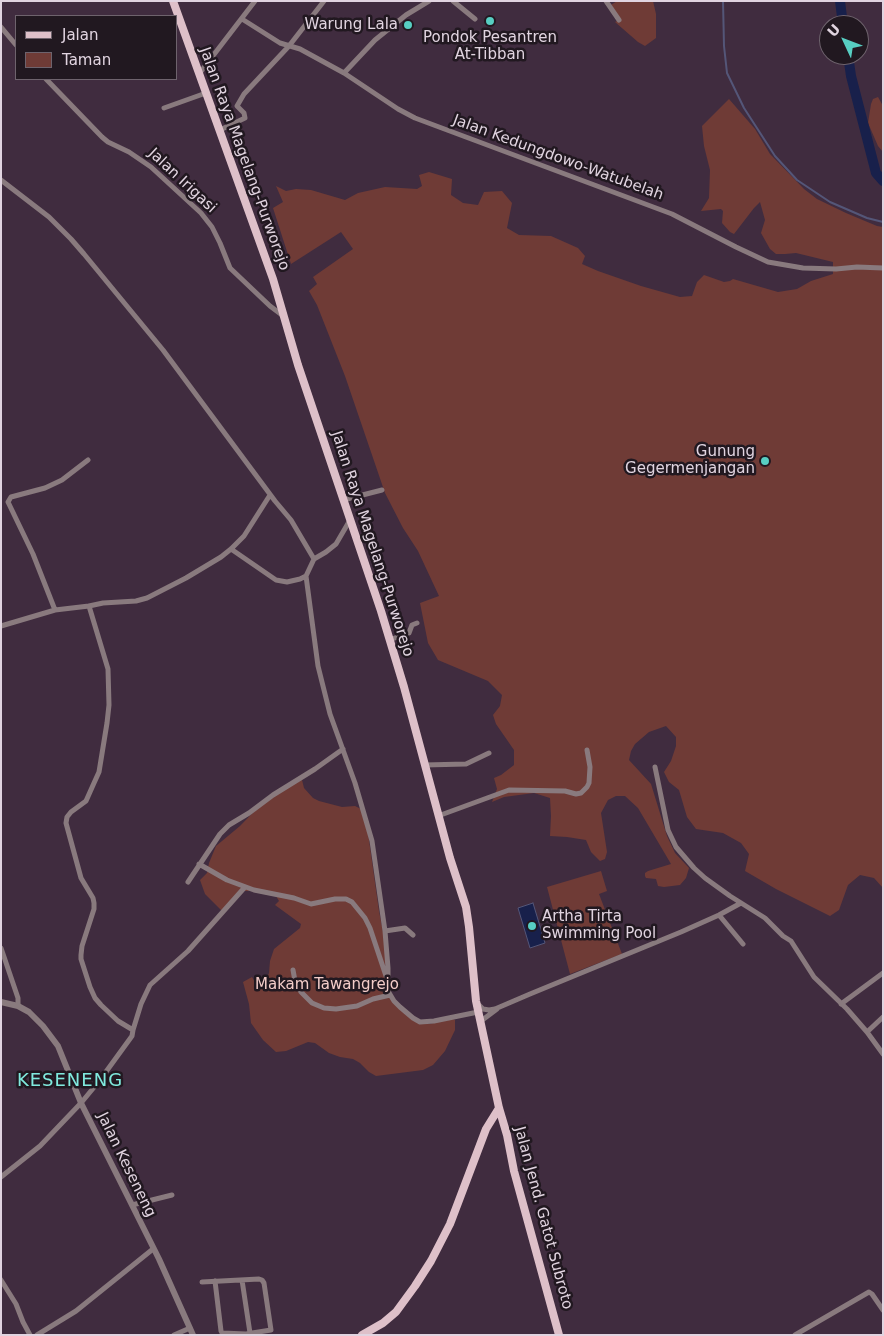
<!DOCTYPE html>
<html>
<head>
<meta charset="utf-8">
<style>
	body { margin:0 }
	#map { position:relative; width:884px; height:1336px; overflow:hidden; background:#402c3f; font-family:"DejaVu Sans",sans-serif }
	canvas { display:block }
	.frame { position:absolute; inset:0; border:2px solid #e1d4e0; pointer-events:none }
	.legend { position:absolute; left:15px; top:15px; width:162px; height:65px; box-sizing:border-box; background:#211820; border:1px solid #6e636d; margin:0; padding:6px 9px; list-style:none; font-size:15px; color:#e1d4e0 }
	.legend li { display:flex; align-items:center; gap:10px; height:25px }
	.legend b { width:25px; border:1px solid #6e636d }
	.north { position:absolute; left:819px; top:15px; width:50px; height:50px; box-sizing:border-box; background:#211820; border:1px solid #6e636d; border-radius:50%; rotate:313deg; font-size:14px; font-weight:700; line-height:20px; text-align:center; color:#e1d4e0 }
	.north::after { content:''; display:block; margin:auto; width:18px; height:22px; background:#57cec2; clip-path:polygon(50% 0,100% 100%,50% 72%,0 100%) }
</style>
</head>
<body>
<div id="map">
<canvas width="884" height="1336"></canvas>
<div class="frame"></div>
<ul class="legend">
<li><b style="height:6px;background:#dec0c9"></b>Jalan</li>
<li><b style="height:14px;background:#6f3b36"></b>Taman</li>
</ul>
<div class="north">U</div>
</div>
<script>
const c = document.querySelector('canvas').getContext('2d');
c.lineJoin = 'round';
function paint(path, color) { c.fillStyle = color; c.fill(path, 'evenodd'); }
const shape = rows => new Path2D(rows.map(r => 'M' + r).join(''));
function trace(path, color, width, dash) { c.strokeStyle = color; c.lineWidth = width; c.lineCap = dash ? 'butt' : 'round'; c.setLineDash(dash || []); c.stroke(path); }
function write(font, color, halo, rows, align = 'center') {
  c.font = font + ' "DejaVu Sans",sans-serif'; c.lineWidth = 5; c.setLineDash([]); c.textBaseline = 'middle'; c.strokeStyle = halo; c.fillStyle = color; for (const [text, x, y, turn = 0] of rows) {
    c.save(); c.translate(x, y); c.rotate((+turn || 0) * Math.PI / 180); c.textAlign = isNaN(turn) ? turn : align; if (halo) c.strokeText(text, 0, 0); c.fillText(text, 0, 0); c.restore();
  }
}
paint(shape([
	[617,1,653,1,656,14,656,38,645,46,638,42,615,22,619,20,611,5],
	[878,97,883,106,883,152,878,146,868,123,871,104,873,99],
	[729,99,755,129,770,154,804,189,817,199,846,213,877,226,883,227,883,888,874,878,860,875,848,885,839,910,830,916,776,889,745,871,749,854,741,843,723,833,696,829,687,817,679,790,669,782,664,772,671,761,676,746,676,737,666,726,649,732,635,744,631,751,629,760,651,784,667,836,675,853,689,868,686,878,680,885,664,887,658,886,656,879,646,878,645,876,645,873,648,871,671,864,638,808,625,796,616,796,608,800,601,813,607,852,605,859,600,861,591,852,586,840,567,837,550,836,551,816,550,798,534,793,504,797,492,802,497,789,494,778,501,775,514,765,514,750,496,724,493,715,500,706,502,695,488,681,438,660,428,643,420,603,439,596,418,551,403,528,385,493,345,376,317,305,309,291,317,284,313,277,353,249,341,232,291,264,273,208,283,202,276,186,286,191,296,189,311,190,345,200,358,193,385,187,417,189,422,186,419,175,429,172,452,179,451,195,463,203,478,205,484,192,502,191,512,203,507,228,519,235,551,236,578,248,585,256,582,264,598,271,641,286,680,297,692,296,697,282,704,275,724,282,730,281,733,279,778,292,797,289,811,281,833,274,833,262,796,253,785,254,776,254,770,249,761,233,765,220,760,202,754,208,734,234,730,232,722,223,723,211,721,209,701,211,709,198,710,170,704,146,702,126],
	[302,780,304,788,313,798,319,801,342,807,355,806,361,809,368,833,379,911,385,942,386,979,391,997,422,1024,430,1024,450,1018,455,1020,455,1030,445,1051,433,1065,423,1070,376,1076,369,1072,360,1063,353,1059,340,1057,329,1053,315,1043,308,1042,286,1051,276,1052,263,1040,251,1023,249,1004,243,982,252,977,256,984,260,984,266,980,269,973,270,961,274,949,300,928,301,924,275,905,279,901,276,896,251,891,244,891,222,911,205,894,200,880,207,873,209,863,216,846,240,826,270,795],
	[601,871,607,891,599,894,622,954,570,974,547,887]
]), '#6f3b36');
const water = shape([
	[533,903,545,943,530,948,518,908,533,903]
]);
paint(water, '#18204b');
trace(water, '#545678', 1);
trace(shape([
	[723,1,724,46,727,73,744,108,775,156,797,180,830,202,867,218,883,222]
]), '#545678', 2);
trace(shape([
	[840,1,843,25],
	[848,55,851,76,876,173,883,181]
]), '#18204b', 10);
trace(shape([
	[453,1,475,19],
	[606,1,619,20],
	[242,19,280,43,300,49,344,73,398,109,415,118,672,214,736,247,768,262,803,268,836,269,857,267,883,268],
	[1,27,16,45],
	[344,73,375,40,406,15,429,1],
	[199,74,255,1],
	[46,79,102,137,108,142,129,152,151,167,201,213,212,227,220,243,230,268,270,306,282,315],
	[164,108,206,93],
	[220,130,245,118,244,113,237,106,244,94,289,46,324,1],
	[1,180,49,217,71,239,84,254,163,350,275,501,291,520,314,559,306,576,318,666,330,714,355,783,372,841,385,931,388,968,388,991,394,1001,400,1007,413,1018,420,1022,434,1021,478,1012],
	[343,500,382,490],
	[231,549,276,580,287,582,300,579,306,576],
	[314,559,326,552,336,544,350,520],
	[89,606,108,669,109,705,107,723,99,772,94,783,86,801,71,812,67,817,66,823,81,878,93,898,94,903,94,909,82,946,81,955,81,959,90,987,95,998,101,1005,118,1021,133,1030],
	[55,610,33,554,8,502,11,497,45,488,62,480,88,460],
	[1,626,55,610,89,606,103,603,136,601,147,598,186,578,221,557,231,549,244,536,270,495],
	[389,640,409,633,412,625,417,623],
	[424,765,466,764,489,753],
	[655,767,668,830,676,847,694,868,705,878,730,896,765,918,783,936,791,941,814,977,847,1009,867,1032,883,1054],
	[438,816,509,790,565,791,576,794,581,793,587,787,589,783,590,767,587,750],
	[199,864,227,880,254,890,294,898,311,904,335,899,346,899,352,902,365,918,370,928,386,976],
	[188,882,220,834,229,825,249,813,273,795,315,769,343,749],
	[719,915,743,944],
	[385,931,405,928,413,935],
	[1,948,18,998,18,1006],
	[293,970,295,981,301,992,312,1003,324,1008,336,1009,357,1006,373,999,390,995],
	[478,1004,483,1009,489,1010,495,1009,530,994,681,932,719,915,741,903],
	[841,1004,883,973],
	[481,1021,497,1009],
	[867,1032,883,1017],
	[1,1177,40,1146,81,1103,100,1080,132,1036,133,1030,141,1004,150,985,188,951,245,887],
	[132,1205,172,1195],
	[1,1280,16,1304,23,1322,30,1335],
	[242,1280,250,1333],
	[202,1282,259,1279,262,1280,264,1283,271,1330,246,1334,222,1333,221,1331,215,1281],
	[37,1335,76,1311,153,1249],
	[174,1335,190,1328],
	[795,1335,869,1292,872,1294,883,1310]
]), '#897a7e', 5);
trace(shape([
	[1,1002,18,1006,29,1012,43,1026,58,1046,81,1103,159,1259,193,1335]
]), '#897a7e', 6);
trace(shape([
	[173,1,273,279,298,365,381,611,404,687,450,858,466,907,469,927,476,1001,499,1108,507,1135,514,1171,559,1335],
	[362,1335,383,1323,396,1312,415,1286,431,1261,450,1224,486,1129,499,1108]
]), '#dec0c9', 8);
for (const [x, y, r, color] of [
	[490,21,5,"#57cec2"],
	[408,25,5,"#57cec2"],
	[765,461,5,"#57cec2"],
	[532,926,5,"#57cec2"]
]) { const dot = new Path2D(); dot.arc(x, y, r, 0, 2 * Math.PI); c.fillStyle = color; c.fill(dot); trace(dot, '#211820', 2); }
write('15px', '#e1d4e0', '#211820', [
	["Warung Lala",398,25],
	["Pondok Pesantren",490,38,"center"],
	["At-Tibban",490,55,"center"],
	["Gunung",755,452],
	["Gegermenjangan",755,469],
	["Artha Tirta",542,917,"left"],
	["Swimming Pool",542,934,"left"]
], 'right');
write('15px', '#e1d4e0', '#211820', [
	["Jalan Kedungdowo-Watubelah",558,158,20],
	["Jalan Raya Magelang-Purworejo",244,159,70],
	["Jalan Irigasi",182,181,43],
	["Jalan Raya Magelang-Purworejo",372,544,72],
	["Jalan Keseneng",126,1165,64],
	["Jalan Jend. Gatot Subroto",543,1218,75]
]);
write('15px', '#f4cdc9', '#211820', [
	["Makam Tawangrejo",327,985]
]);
c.letterSpacing = '1px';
write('18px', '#80eade', '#211820', [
	["KESENENG",70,1081]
]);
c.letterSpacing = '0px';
</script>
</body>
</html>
